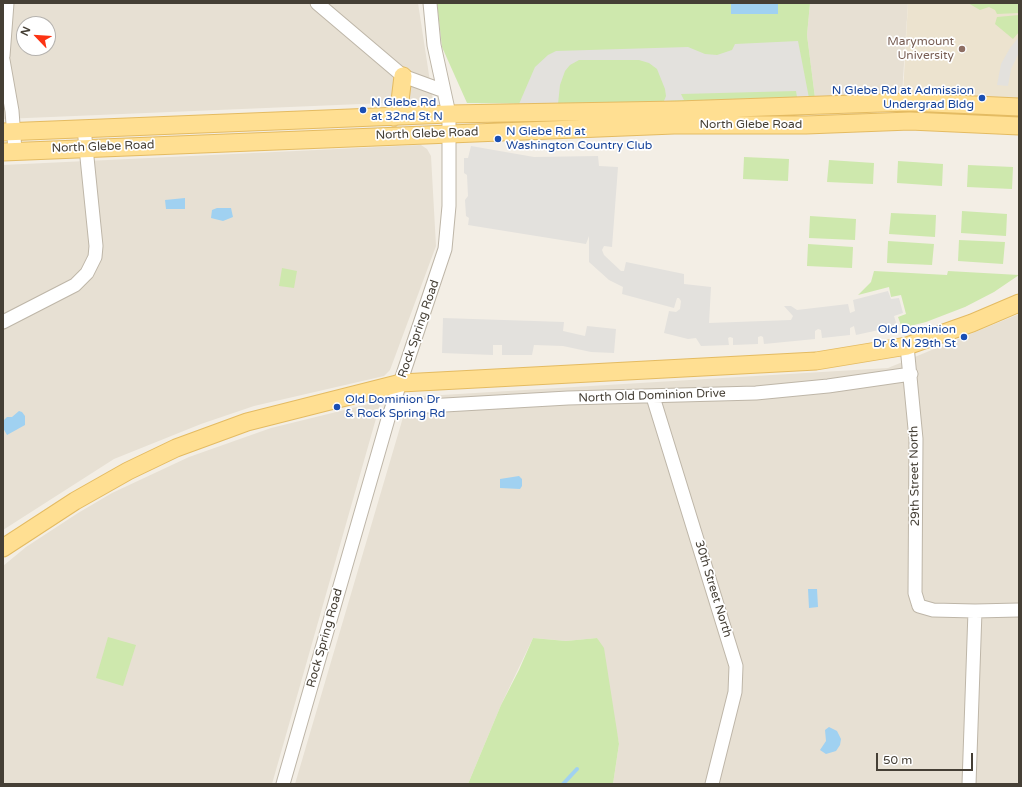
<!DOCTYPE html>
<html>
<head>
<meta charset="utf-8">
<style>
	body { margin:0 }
	#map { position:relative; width:1022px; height:787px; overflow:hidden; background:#f3eee5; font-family:"Varela Round",sans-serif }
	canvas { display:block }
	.frame { position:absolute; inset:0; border:4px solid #453f35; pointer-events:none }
	.north { position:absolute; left:16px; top:16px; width:40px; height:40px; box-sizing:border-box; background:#fff; border:1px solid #b5b2ae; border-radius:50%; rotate:295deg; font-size:11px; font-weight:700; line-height:16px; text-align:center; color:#453f35 }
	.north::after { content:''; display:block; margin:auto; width:14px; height:18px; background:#fc3313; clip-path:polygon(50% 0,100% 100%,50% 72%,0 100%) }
	.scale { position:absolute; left:876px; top:753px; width:97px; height:18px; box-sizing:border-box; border:2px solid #453f35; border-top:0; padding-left:5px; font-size:12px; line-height:14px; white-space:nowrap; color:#453f35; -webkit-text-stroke:3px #fff; paint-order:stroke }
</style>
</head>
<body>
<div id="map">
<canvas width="1022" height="787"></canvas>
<div class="frame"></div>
<div class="north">N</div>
<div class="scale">50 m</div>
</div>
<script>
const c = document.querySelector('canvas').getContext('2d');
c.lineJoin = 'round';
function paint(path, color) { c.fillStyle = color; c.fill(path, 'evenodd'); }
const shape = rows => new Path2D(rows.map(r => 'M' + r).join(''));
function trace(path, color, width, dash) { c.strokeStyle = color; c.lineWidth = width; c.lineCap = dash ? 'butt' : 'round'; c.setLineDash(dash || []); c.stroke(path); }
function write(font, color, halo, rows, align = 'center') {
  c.font = font + ' "Varela Round",sans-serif'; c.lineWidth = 3.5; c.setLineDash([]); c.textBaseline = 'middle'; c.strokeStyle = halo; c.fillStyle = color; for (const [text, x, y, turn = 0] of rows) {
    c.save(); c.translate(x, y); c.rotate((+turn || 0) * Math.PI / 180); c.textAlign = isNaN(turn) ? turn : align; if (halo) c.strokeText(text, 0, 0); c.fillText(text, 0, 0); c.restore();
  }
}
paint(shape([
	[3,3,418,3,433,101,3,119],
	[24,24,48,24,48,48,24,48],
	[810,3,908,3,902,94,815,98,807,35],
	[421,145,427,149,431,156,436,246,390,370,384,376,254,406,201,424,114,459,3,530,3,165],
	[1019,314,1019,784,613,784,619,744,597,638,566,641,533,638,501,705,468,784,295,784,409,397,888,368],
	[381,401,272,784,3,784,3,566,26,547,78,513,112,493,189,457,271,428]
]), '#e7e0d3');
paint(shape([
	[908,3,1019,3,1019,99,903,94]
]), '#ece3cf');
paint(shape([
	[437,3,810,3,807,35,815,98,558,104,467,103,442,47],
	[968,3,1019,3,1019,13,997,14,995,10,989,7,980,10],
	[1019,15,1019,32,1013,39,995,24,997,17],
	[744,157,789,159,788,181,743,179],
	[829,160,874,163,873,184,827,182],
	[898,161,943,164,942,186,897,183],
	[968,165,1013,167,1012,189,967,187],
	[962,211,1007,214,1006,236,961,233],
	[891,213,936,215,935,237,889,234],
	[810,216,856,219,855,240,809,238],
	[959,240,1005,242,1003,264,958,261],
	[888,241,934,244,932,265,887,263],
	[808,244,853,247,852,268,807,266],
	[282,268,297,271,294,288,279,286],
	[874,271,947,275,948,271,1019,275,994,292,965,307,926,322,902,328,898,317,906,314,901,295,891,297,889,287,858,295,871,282],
	[108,637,136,645,123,686,96,678],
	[533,638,566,641,597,638,604,648,619,744,613,784,468,784,501,705,519,670]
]), '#cee8ad');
paint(shape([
	[1019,37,1019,53,1011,69,1008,86,997,85,1001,64,1010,48],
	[798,41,809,98,797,97,796,91,681,94,684,100,664,101,666,96,665,89,657,69,649,63,639,60,579,60,570,65,565,71,560,85,558,104,519,104,535,67,548,55,556,51,688,47,705,54,717,55,732,50,735,44],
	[471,146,534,157,598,156,599,166,618,167,612,247,604,246,602,250,604,255,621,271,624,271,626,262,684,274,684,284,711,287,709,323,791,320,793,316,784,306,791,306,797,310,848,304,850,313,855,311,853,300,888,291,891,299,899,298,903,313,894,316,897,326,856,335,854,326,850,328,850,335,822,338,821,330,818,329,815,331,815,339,764,344,763,337,761,336,758,337,758,344,733,345,733,338,730,337,728,338,729,345,701,346,696,338,688,339,664,333,669,311,676,312,680,309,681,301,679,298,677,298,674,308,622,294,623,287,609,280,589,262,589,236,586,244,468,225,469,218,466,216,465,200,468,196,467,175,464,173,464,158,468,158],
	[443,318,564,322,563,331,585,336,587,326,616,329,614,353,591,352,563,346,534,345,532,355,502,355,502,345,493,345,493,355,442,353]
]), '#e3e1dd');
paint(shape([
	[731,3,778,3,778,14,731,14],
	[185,198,185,209,166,209,165,200],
	[217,208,231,208,233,217,223,221,211,218,212,210],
	[19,411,22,412,25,416,25,425,7,435,3,428,4,420,7,417,12,417],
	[519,476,522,479,522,486,520,489,500,488,500,479],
	[808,589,817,589,818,607,809,608],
	[829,727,837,731,841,739,840,745,836,751,826,754,820,750,826,741,825,730]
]), '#a0d1f1');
trace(shape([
	[563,784,577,769]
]), '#a0d1f1', 4);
const minor = shape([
	[317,3,403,76,444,91],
	[3,56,7,3],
	[3,60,12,111,15,151],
	[3,322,75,285,87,273,95,257,96,246,84,128],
	[907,346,916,439,915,593,919,606,933,610,975,611,1019,610],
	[653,397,736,666,735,692,712,784],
	[392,408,568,398,756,393,828,386,911,374],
	[283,784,388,419,445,249,449,206,449,114,434,45,430,3],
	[969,784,975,611]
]);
const major = shape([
	[394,117,400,101,403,76],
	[3,132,449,114,678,110,910,102,1019,107],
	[3,152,674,125,806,125,910,121,1019,126],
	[3,548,75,501,128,471,176,448,247,422,401,383,816,361,907,346,972,323,1019,303]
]);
trace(minor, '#beb6a8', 15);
trace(major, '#e4bb62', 19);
trace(minor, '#fff', 13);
trace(major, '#ffdf92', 17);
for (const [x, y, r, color] of [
	[962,49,4,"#8d6e63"],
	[982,98,4,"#1a4fb4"],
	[363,110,4,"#1a4fb4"],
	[498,139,4,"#1a4fb4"],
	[964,337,4,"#1a4fb4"],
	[337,407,4,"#1a4fb4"]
]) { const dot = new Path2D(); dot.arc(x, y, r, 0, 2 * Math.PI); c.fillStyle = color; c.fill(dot); trace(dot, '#fff', 1.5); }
write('12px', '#785e54', '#fff', [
	["Marymount",954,42],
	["University",954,56]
], 'right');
write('12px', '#164399', '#fff', [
	["N Glebe Rd at Admission",974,91,"right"],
	["Undergrad Bldg",974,105,"right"],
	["N Glebe Rd",371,103],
	["at 32nd St N",371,117],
	["N Glebe Rd at",506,132],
	["Washington Country Club",506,146],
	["Old Dominion",956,330,"right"],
	["Dr & N 29th St",956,344,"right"],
	["Old Dominion Dr",345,400],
	["& Rock Spring Rd",345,414]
], 'left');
write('12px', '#453f35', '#fff', [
	["North Glebe Road",751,125],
	["North Glebe Road",427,134,-2],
	["North Glebe Road",103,147,-2],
	["Rock Spring Road",419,329,-71],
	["North Old Dominion Drive",652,396,-2],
	["29th Street North",915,476,-91],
	["30th Street North",713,589,73],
	["Rock Spring Road",325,638,-74]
]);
</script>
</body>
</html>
